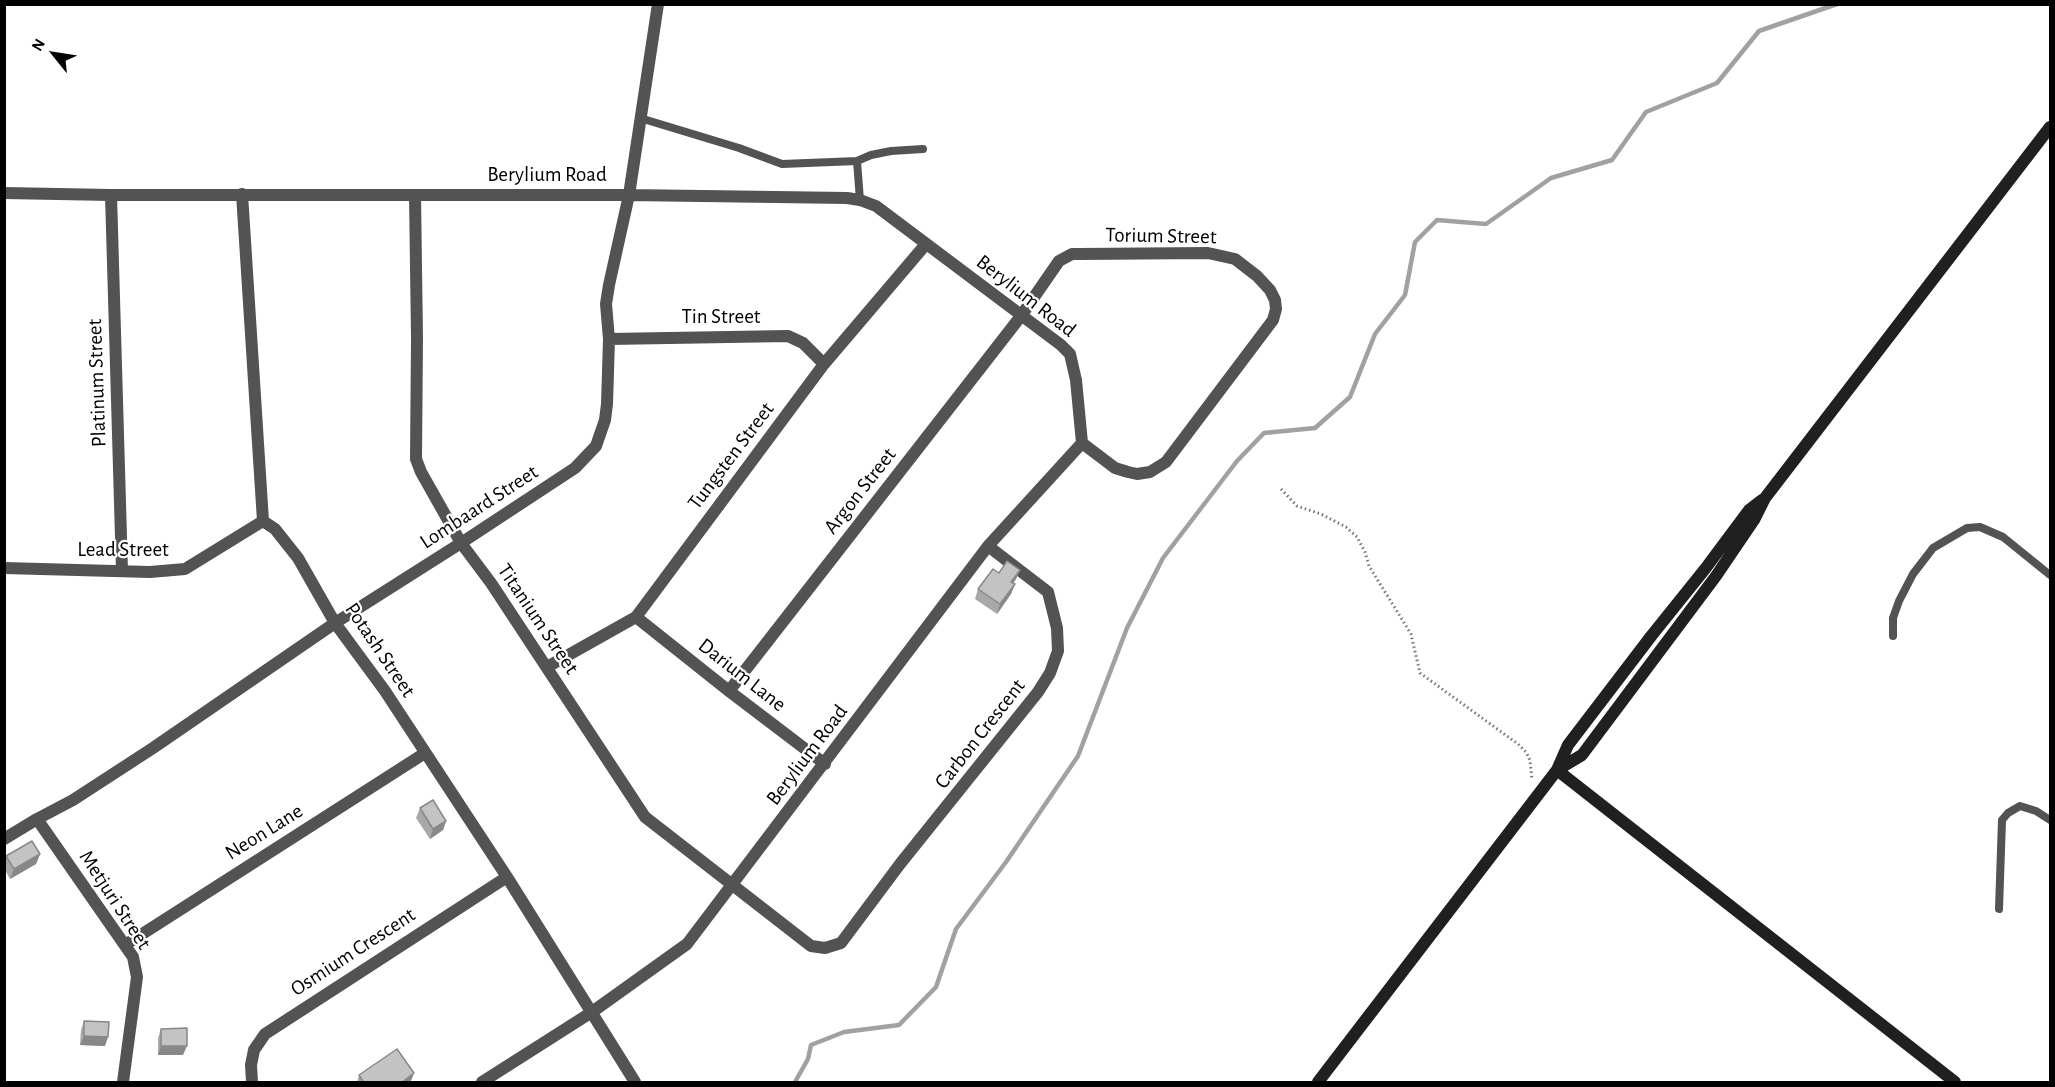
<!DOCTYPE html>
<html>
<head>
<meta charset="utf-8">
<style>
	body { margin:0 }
	#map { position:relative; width:2055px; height:1087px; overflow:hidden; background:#fff; font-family:"Alegreya Sans",sans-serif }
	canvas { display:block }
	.frame { position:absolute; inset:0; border:6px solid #000; pointer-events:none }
	.north { position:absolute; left:24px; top:24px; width:60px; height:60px; -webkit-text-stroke:4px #fff; paint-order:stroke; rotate:300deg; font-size:16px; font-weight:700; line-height:24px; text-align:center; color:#000 }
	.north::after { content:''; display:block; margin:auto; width:21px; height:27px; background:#000; clip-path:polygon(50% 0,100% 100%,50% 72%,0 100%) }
</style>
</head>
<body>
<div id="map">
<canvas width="2055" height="1087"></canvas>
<div class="frame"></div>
<div class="north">N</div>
</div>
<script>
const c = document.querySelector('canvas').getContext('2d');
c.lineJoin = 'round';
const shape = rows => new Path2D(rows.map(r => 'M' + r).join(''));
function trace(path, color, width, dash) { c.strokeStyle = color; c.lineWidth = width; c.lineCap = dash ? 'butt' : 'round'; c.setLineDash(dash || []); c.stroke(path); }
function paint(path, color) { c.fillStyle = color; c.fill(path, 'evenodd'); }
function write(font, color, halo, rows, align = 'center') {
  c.font = font + ' "Alegreya Sans",sans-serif'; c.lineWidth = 4.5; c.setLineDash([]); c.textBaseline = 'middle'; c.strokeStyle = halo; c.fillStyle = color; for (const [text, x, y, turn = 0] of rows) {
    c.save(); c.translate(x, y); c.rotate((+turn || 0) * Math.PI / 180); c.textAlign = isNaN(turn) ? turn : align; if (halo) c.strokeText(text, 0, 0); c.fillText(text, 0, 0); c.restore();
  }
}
trace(shape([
	[795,1082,808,1059,811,1045,844,1032,899,1025,936,987,956,929,1006,862,1078,756,1127,628,1163,558,1237,461,1264,433,1315,428,1350,397,1375,334,1405,295,1415,242,1437,220,1486,224,1551,178,1612,160,1646,112,1717,83,1759,31,1837,4]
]), '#a1a1a1', 4.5);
trace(shape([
	[1281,489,1297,506,1321,514,1346,527,1357,537,1365,552,1369,566,1411,634,1420,673,1518,744,1526,752,1530,760,1532,780]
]), '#757575', 3, [1.5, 3]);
trace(shape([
	[640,118,739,148,782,164,857,161,871,155,891,151,923,149],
	[857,161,860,200],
	[1893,636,1893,618,1899,601,1913,574,1933,548,1967,528,1980,527,2003,537,2050,575],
	[1999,909,2002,820,2008,813,2020,806,2036,811,2050,820]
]), '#535353', 8);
trace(shape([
	[4,193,111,195,629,195,847,198,860,200,876,206,1061,345,1070,354,1076,380,1082,443,988,546,687,944,592,1012,482,1082],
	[242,194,263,521,275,529,298,558,335,623,385,691,507,877,635,1082],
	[111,195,122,571],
	[415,195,417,338,416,459,421,472,461,543,491,583,645,817,811,946,825,948,841,943,900,864,1038,692,1050,673,1058,651,1057,628,1048,592,988,546],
	[609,339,788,336,803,343,824,364],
	[4,568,150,572,185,569,263,521],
	[636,617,729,691,825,764],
	[547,667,636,617,824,364,926,244],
	[729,691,1021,316,1059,261,1072,254,1078,254,1208,253,1235,259,1257,276,1270,290,1275,300,1276,309,1273,320,1166,462,1150,472,1137,474,1128,472,1115,468,1082,443],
	[37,819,133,957,137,977,123,1082],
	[4,839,37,819,73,800,153,748,335,623,461,543,575,468,596,446,605,420,607,404,609,339,606,304,609,285,629,195,658,4],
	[125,945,425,753],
	[252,1082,251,1065,254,1050,265,1034,507,877]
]), '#535353', 12);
trace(shape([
	[1557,770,1582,755,1716,576,1754,520,1765,498,2050,127],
	[1557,770,1955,1082],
	[1318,1082,1557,770,1568,745,1652,635,1705,569,1749,510,1762,500]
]), '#202020', 12);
paint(shape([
	[1020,570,1016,579,1013,583,1015,584,1011,594,997,614,975,599,978,589,999,573],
	[420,808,446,821,443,830,430,839,416,818],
	[40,854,36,864,10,879,4,868,4,861,6,856],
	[84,1021,105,1046,80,1045,81,1030],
	[161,1029,183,1055,158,1055,158,1038],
	[414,1073,410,1083,357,1083,359,1075]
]), '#a8a8a8');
paint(shape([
	[1020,570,1016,579,1007,591,1011,582],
	[1015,584,1011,594,997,614,1000,604],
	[446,821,443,830,430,839,433,829],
	[40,854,36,864,10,879,14,869],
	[84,1036,108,1037,105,1046,80,1045],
	[161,1046,187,1046,183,1055,158,1055],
	[414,1073,410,1083,401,1083]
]), '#888');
const building = shape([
	[1007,561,1020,570,1011,582,1015,584,1000,604,978,589,993,569,999,573,1007,561],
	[433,800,446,821,433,829,420,808,433,800],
	[32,841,40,854,14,869,6,856,32,841],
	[84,1021,109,1022,108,1037,84,1036,84,1021],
	[187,1028,187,1046,161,1046,161,1029,187,1028],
	[397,1049,414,1073,401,1083,364,1083,359,1075,397,1049]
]);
paint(building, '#c3c3c3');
trace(building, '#888', 1.5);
write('21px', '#000', '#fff', [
	["Berylium Road",547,175],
	["Torium Street",1161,236,1],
	["Berylium Road",1026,296,38],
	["Tin Street",721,317],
	["Platinum Street",97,383,-92],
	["Tungsten Street",731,456,-53],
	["Argon Street",860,491,-52],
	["Lombaard Street",479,507,-33],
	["Lead Street",123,550],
	["Titanium Street",538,619,56],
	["Potash Street",380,650,56],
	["Darium Lane",742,675,38],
	["Carbon Crescent",980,734,-52],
	["Berylium Road",807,755,-53],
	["Neon Lane",264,832,-32],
	["Metjuri Street",115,900,57],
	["Osmium Crescent",353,952,-33]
]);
</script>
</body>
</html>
